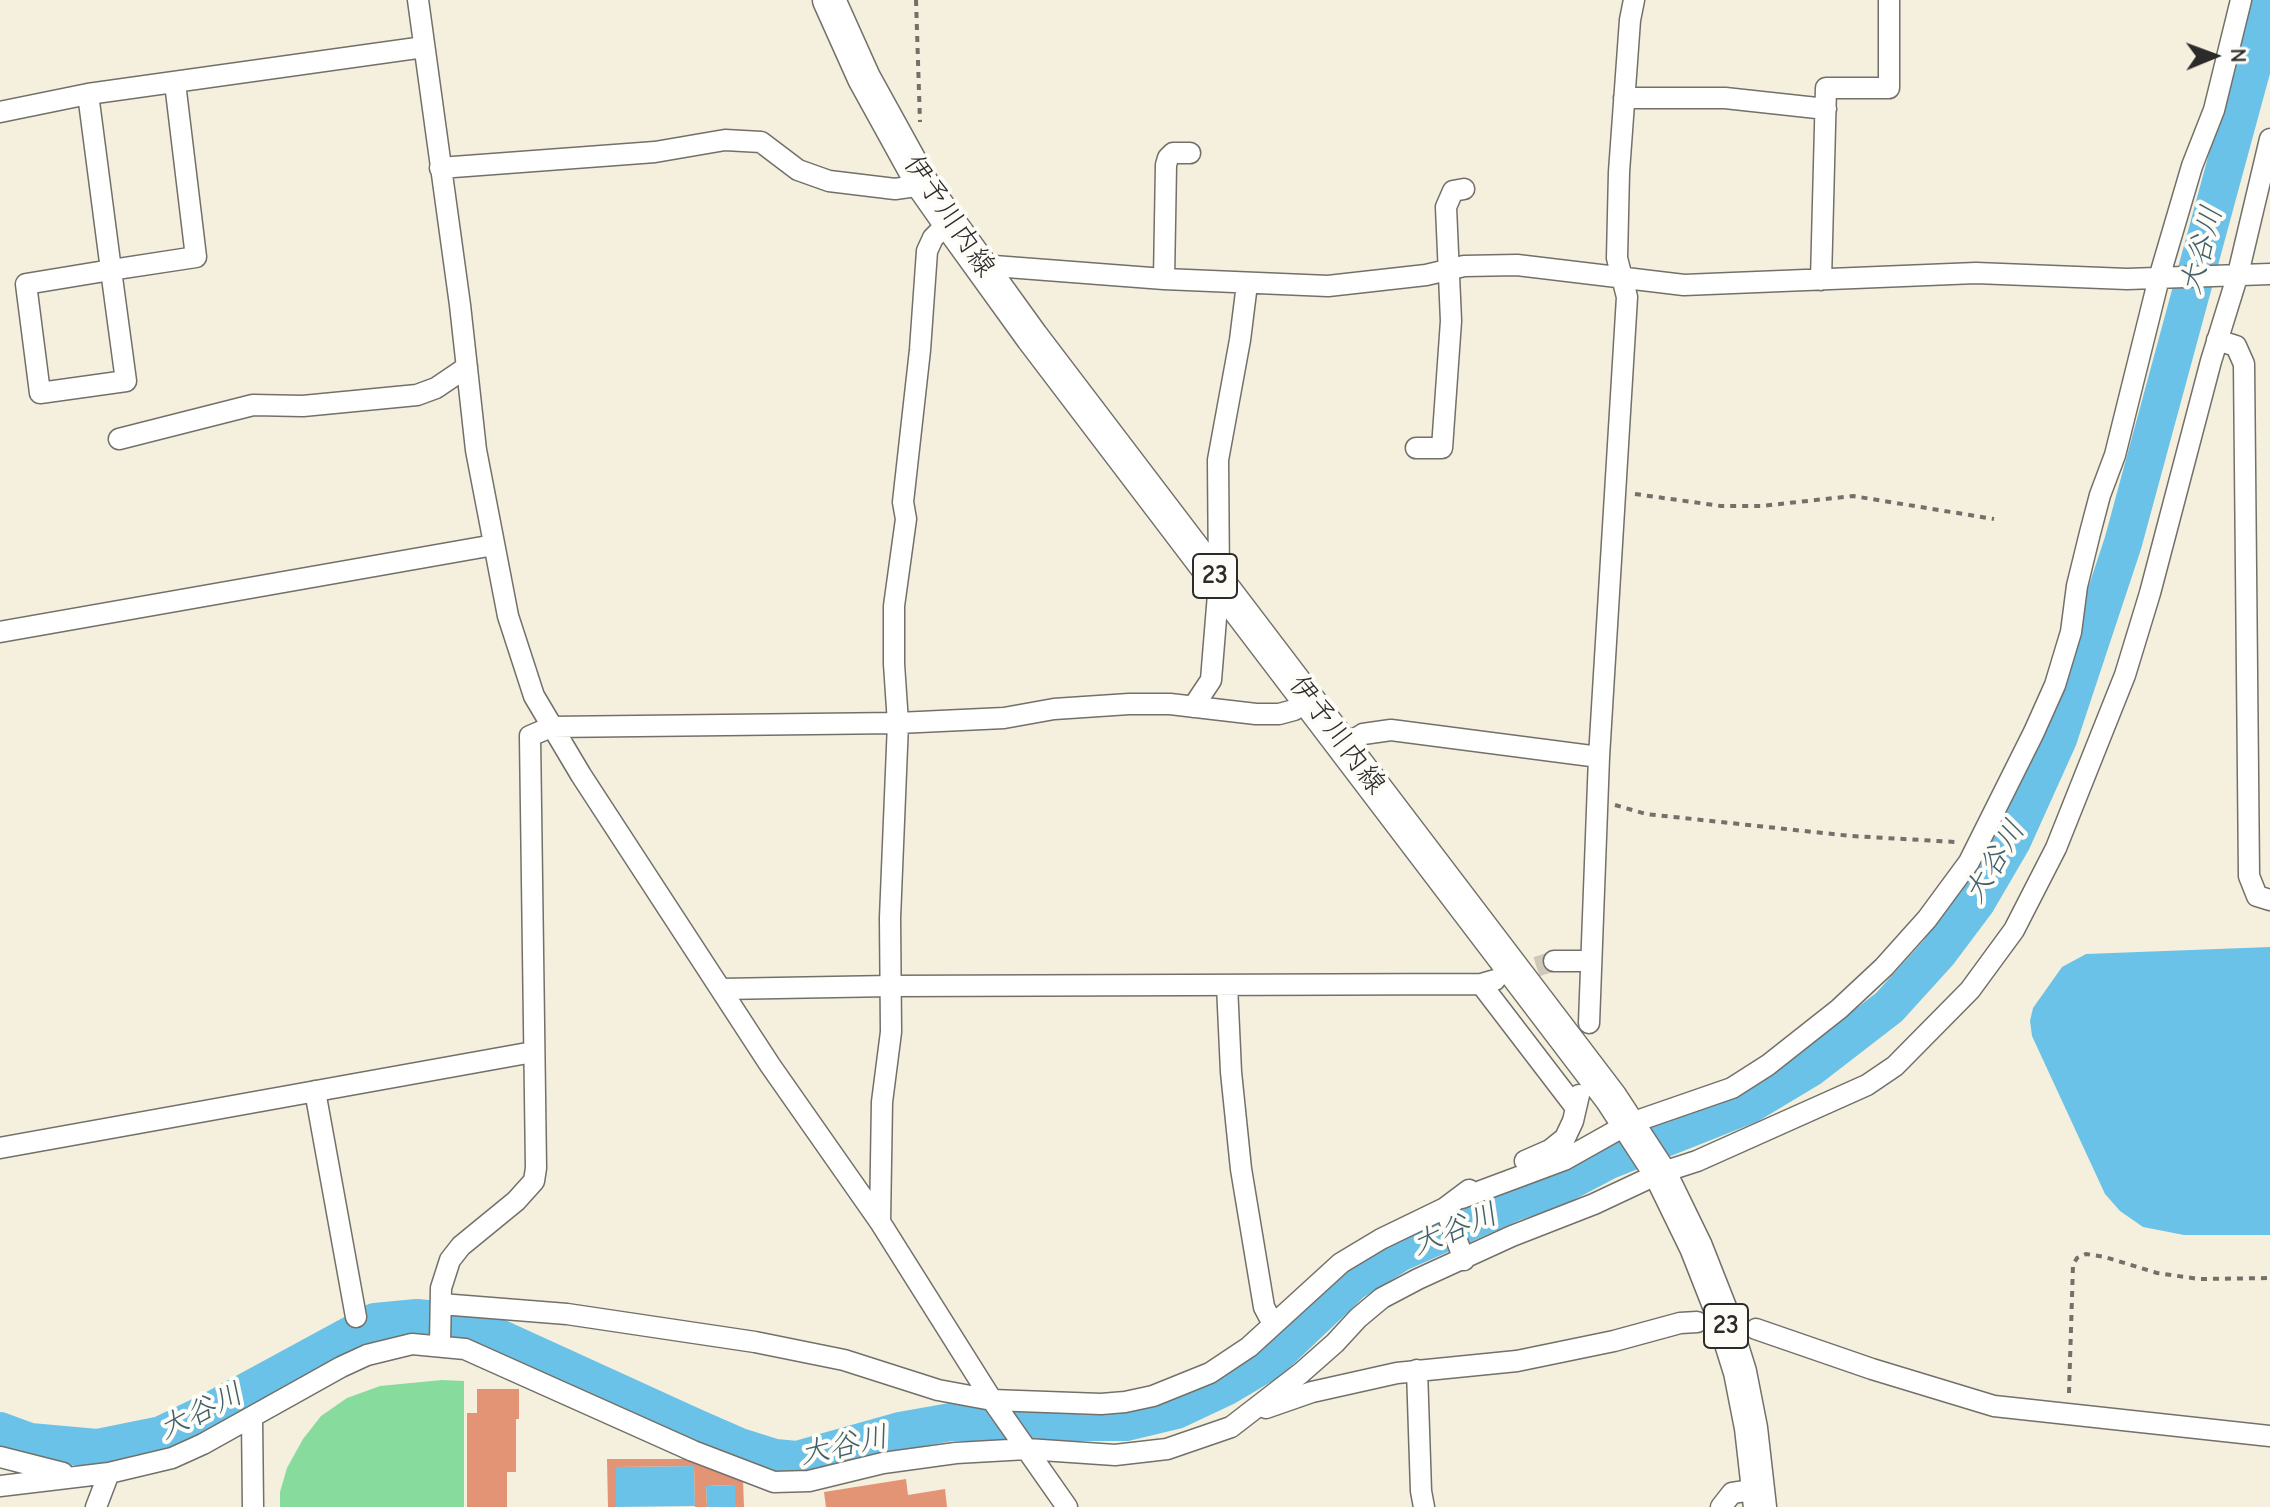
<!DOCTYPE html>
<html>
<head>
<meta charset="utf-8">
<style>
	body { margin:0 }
	#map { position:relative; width:2270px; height:1507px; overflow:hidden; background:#f5efdd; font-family:"Comic Neue",sans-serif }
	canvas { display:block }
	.north { position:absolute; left:2174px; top:16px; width:80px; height:80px; -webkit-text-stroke:6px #fdfcf7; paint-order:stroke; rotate:89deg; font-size:22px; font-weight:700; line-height:32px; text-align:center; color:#2b2b2b }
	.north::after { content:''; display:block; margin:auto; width:28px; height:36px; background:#2b2b2b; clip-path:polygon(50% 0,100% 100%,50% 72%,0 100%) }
</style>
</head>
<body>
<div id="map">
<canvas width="2270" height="1507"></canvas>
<div class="north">N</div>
</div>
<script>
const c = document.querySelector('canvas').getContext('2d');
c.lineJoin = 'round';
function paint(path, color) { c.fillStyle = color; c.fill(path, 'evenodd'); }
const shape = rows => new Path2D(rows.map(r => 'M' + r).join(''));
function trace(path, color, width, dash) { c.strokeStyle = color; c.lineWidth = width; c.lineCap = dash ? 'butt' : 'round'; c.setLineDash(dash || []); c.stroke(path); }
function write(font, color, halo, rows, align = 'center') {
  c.font = font + ' "Comic Neue","Klee One",sans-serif'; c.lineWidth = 8; c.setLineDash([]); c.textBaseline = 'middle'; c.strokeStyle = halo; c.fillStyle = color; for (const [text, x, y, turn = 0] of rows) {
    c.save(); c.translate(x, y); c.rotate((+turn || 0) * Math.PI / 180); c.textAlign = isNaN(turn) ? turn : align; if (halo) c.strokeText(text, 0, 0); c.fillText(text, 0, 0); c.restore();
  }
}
paint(shape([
	[442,1380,464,1381,464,1507,280,1507,280,1492,287,1468,303,1439,321,1416,347,1398,380,1386]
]), '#87db9d');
paint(shape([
	[2270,947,2270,1235,2184,1235,2143,1227,2120,1211,2105,1194,2032,1036,2030,1021,2033,1008,2062,967,2086,954],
	[694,1466,695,1506,616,1507,616,1467],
	[735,1485,735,1507,707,1507,706,1486]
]), '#6bc2e8');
trace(shape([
	[0,1431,30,1442,97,1448,161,1435,213,1410,375,1322,417,1318,466,1323,694,1427,737,1446,775,1458,797,1460,900,1431,951,1422,1126,1422,1176,1410,1227,1386,1269,1361,1352,1282,1399,1253,1514,1202,1554,1189,1609,1160,1750,1104,1810,1068,1889,1007,1938,953,1977,901,2012,841,2058,739,2123,543,2270,1]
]), '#6bc2e8', 38);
paint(shape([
	[477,1389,519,1389,519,1419,516,1419,516,1472,507,1472,507,1507,467,1507,467,1413,477,1413],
	[607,1459,691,1459,743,1480,744,1507,735,1507,735,1485,706,1486,707,1507,695,1507,694,1466,616,1467,616,1507,608,1507],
	[906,1479,908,1495,945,1489,947,1507,826,1507,824,1492]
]), '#e29475');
trace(shape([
	[1508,976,1554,961]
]), '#cdc8b9', 20, [20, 10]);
const street = shape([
	[418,0,460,305,476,450,508,616,534,696,581,775,770,1065,880,1222,992,1400,1067,1507],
	[88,94,111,270,126,381,40,393,26,284,111,270,196,257,175,83],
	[1624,98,1725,98,1826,109],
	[0,112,88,94,424,47],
	[440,168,655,152,725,140,761,142,798,170,829,181,895,189,923,185],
	[981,265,1164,279,1328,286,1426,275,1464,266,1517,265,1684,285,1976,273,2127,279,2270,274],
	[1164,279,1166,165,1168,158,1173,153,1190,153],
	[1821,280,1826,88,1889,88,1889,0],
	[2217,340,2236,346,2244,364,2249,876,2257,896,2270,900],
	[119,439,253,405,303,406,417,395,436,388,467,367],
	[1416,448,1442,448,1451,321,1446,207,1453,191,1464,189],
	[0,632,494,545],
	[1193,707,1211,680,1219,582,1218,460,1240,340,1247,284],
	[1345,745,1363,734,1391,730,1599,757],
	[1554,961,1591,961],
	[1481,984,1576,1108],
	[1227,985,1231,1072,1241,1169,1264,1307,1273,1324],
	[721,989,891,986,1481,984,1495,980],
	[1589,1023,1599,757,1627,297,1617,258,1619,172,1630,20,1634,0],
	[315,1091,356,1317],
	[0,1148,533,1052],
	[1525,1161,1550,1150,1565,1138,1573,1121,1579,1095],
	[1462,1198,1564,1160,1628,1124,1732,1088,1768,1065,1839,1009,1884,967,1927,919,1969,862,2034,732,2055,685,2071,632,2077,586,2090,533,2100,495,2115,455,2159,278,2192,166,2214,110,2241,0],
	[1445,1208,1464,1260],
	[880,1222,882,1102,891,1032,890,918,898,723,894,664,894,606,906,519,903,502,920,350,927,251,933,238,949,222],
	[441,1304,567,1314,755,1342,844,1360,938,1390,992,1400,1101,1404,1125,1402,1153,1396,1210,1373,1249,1347,1341,1263,1381,1239,1445,1208,1469,1190],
	[1756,1329,1872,1369,1994,1406,2270,1436],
	[440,1345,441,1288,450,1260,461,1246,516,1201,534,1181,536,1168,530,736,551,727,898,723,1004,718,1054,709,1129,704,1170,704,1256,714,1279,714,1294,710,1310,699],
	[1417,1370,1421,1491,1424,1507],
	[1266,1408,1312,1392,1397,1373,1517,1361,1614,1341,1680,1323,1697,1322],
	[252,1417,253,1507],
	[0,1457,63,1473],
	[0,1486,109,1473,172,1458,203,1444,341,1367,367,1355,412,1344,465,1349,693,1451,774,1482,809,1481,883,1463,956,1453,1027,1449,1115,1455,1167,1449,1231,1427,1301,1373,1335,1343,1358,1318,1382,1298,1418,1279,1512,1236,1594,1204,1660,1173,1697,1161,1867,1085,1895,1066,1970,990,2014,930,2056,848,2125,675,2150,593,2211,361,2238,274,2270,139],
	[96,1507,109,1473],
	[1721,1507,1732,1493,1759,1489]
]);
const primary = shape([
	[829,0,864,78,923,185,949,222,1032,337,1611,1098,1660,1173,1696,1247,1720,1308,1740,1372,1751,1428,1760,1507]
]);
trace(street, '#727069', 23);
trace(primary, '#727069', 35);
trace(shape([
	[916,0,920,122],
	[1635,494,1721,506,1761,506,1853,496,1994,519],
	[1615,805,1646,814,1851,836,1956,842],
	[2069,1393,2073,1265,2077,1258,2086,1254,2105,1257,2157,1273,2199,1279,2270,1278]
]), '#727069', 4, [6, 6]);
trace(street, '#fff', 20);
trace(primary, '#fff', 32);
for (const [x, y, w] of [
	[1215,576,44],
	[1726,1326,44]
]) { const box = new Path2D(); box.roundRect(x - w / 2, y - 22, w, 44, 6); c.fillStyle = '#fdfcf7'; c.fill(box); trace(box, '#2b2b2b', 2); }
write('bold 26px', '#2b2b2b', null, [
	["23",1215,576],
	["23",1726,1326]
]);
write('28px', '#2b2b2b', '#fdfcf7', [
	["伊予川内線",949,216,56],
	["伊予川内線",1337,735,53]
]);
write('italic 30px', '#41606d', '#fdfcf7', [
	["大谷川",2202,250,-75],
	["大谷川",1995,862,-59],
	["大谷川",1455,1230,-22],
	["大谷川",201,1412,-26],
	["大谷川",844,1446,-12]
]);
</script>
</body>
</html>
